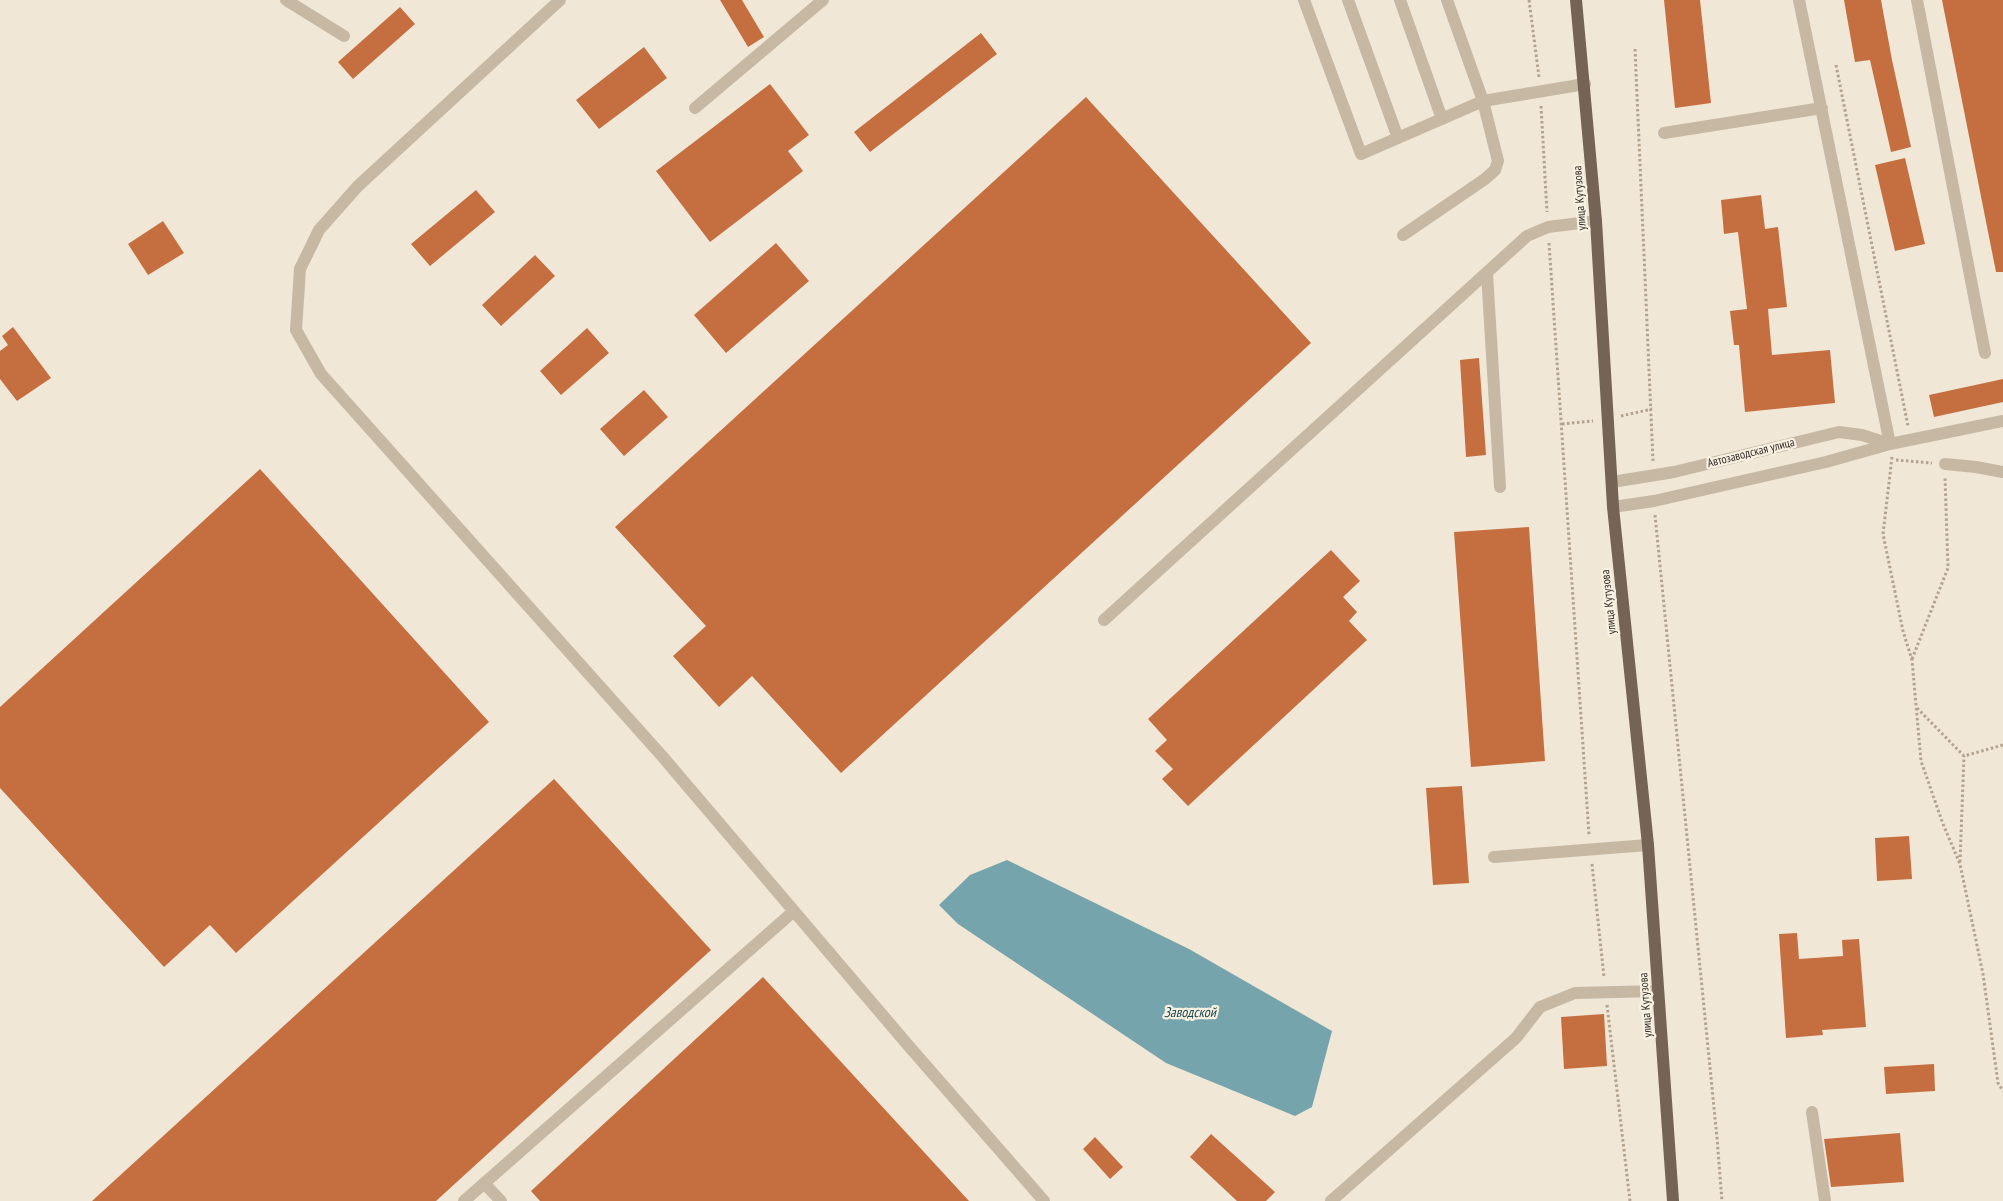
<!DOCTYPE html>
<html>
<head>
<meta charset="utf-8">
<style>
	body { margin:0 }
	canvas { display:block; background:#f0e7d6 }
</style>
</head>
<body>
<canvas width="2003" height="1201"></canvas>
<script>
const c = document.querySelector('canvas').getContext('2d');
c.lineJoin = 'round';
function paint(path, color) { c.fillStyle = color; c.fill(path, 'evenodd'); }
const shape = rows => new Path2D(rows.map(r => 'M' + r).join(''));
function trace(path, color, width, dash) { c.strokeStyle = color; c.lineWidth = width; c.lineCap = dash ? 'butt' : 'round'; c.setLineDash(dash || []); c.stroke(path); }
function write(font, color, halo, rows, align = 'center') {
  c.font = font + ' "PT Sans Narrow",sans-serif'; c.lineWidth = 4.5; c.setLineDash([]); c.textBaseline = 'middle'; c.strokeStyle = halo; c.fillStyle = color; for (const [text, x, y, turn = 0] of rows) {
    c.save(); c.translate(x, y); c.rotate((+turn || 0) * Math.PI / 180); c.textAlign = isNaN(turn) ? turn : align; if (halo) c.strokeText(text, 0, 0); c.fillText(text, 0, 0); c.restore();
  }
}
paint(shape([
	[1007,860,1189,949,1332,1031,1312,1107,1295,1116,1166,1063,958,924,939,905,970,875]
]), '#76a4ad');
paint(shape([
	[720,0,742,0,764,37,748,47],
	[1664,0,1700,0,1711,103,1675,108],
	[1844,0,1881,0,1892,60,1911,147,1891,152,1870,60,1855,62],
	[1942,0,2003,0,2003,272,1996,272],
	[400,7,415,24,353,79,338,62],
	[981,33,997,54,870,152,854,132],
	[644,47,667,78,599,129,576,100],
	[770,84,809,135,788,151,803,171,710,242,656,171],
	[1086,97,1311,343,841,773,752,676,719,707,673,656,706,626,615,527],
	[1905,158,1925,244,1895,251,1875,165],
	[476,190,495,212,430,266,411,244],
	[1761,195,1765,229,1778,227,1787,307,1768,309,1772,355,1830,350,1835,403,1745,412,1739,345,1734,345,1730,311,1747,309,1738,232,1724,234,1721,200],
	[163,221,184,253,148,275,128,244],
	[776,243,809,281,726,353,694,315],
	[535,255,555,276,501,326,482,305],
	[13,327,51,378,17,401,0,379,0,351,8,345,2,336],
	[587,328,609,353,561,395,540,371],
	[1479,358,1486,455,1466,457,1460,360],
	[2003,379,2003,402,1934,417,1929,395],
	[644,390,668,417,624,456,600,429],
	[260,469,489,722,236,953,210,925,164,967,0,788,0,707],
	[1529,527,1545,761,1471,767,1454,532],
	[1331,550,1360,581,1343,597,1357,612,1349,621,1367,640,1188,806,1162,779,1173,769,1155,751,1167,740,1148,719],
	[554,779,711,950,436,1201,92,1201],
	[1462,786,1469,883,1433,885,1426,788],
	[1909,836,1912,879,1877,881,1875,838],
	[1797,933,1799,959,1843,956,1842,940,1859,939,1866,1027,1822,1030,1823,1035,1786,1038,1779,934],
	[763,977,969,1201,540,1201,531,1191],
	[1604,1014,1607,1066,1564,1069,1561,1017],
	[1934,1064,1935,1091,1886,1094,1884,1067],
	[1900,1133,1904,1182,1831,1187,1824,1139],
	[1211,1134,1275,1192,1266,1201,1237,1201,1190,1157],
	[1095,1137,1123,1167,1110,1179,1083,1149]
]), '#c56f40');
trace(shape([
	[1529,0,1539,77],
	[1635,49,1653,461],
	[1836,65,1908,426],
	[1541,106,1547,212],
	[1549,243,1589,835],
	[1621,416,1652,409],
	[1562,424,1593,421],
	[1892,457,1883,534,1903,631,1912,660,1921,761,1943,824,1960,864,1983,974,1998,1083,2003,1091],
	[1896,460,1932,463],
	[1655,515,1717,1138,1722,1201],
	[1912,659,1948,568,1945,477],
	[1917,708,1964,756,2003,745],
	[1960,862,1964,756],
	[1592,864,1604,977],
	[1607,1005,1630,1201]
]), '#b3a28d', 3, [2.5, 2.5]);
trace(shape([
	[286,0,344,36],
	[560,0,358,186,319,230,300,269,296,330,321,374,662,756,907,1044,1044,1201],
	[1304,0,1361,154,1483,101,1585,84],
	[1348,0,1398,138],
	[1400,0,1442,119],
	[1799,0,1890,444],
	[1917,0,1985,353],
	[695,108,823,0],
	[1664,133,1822,108],
	[1403,235,1485,179,1495,170,1498,161,1483,101,1447,0],
	[1487,273,1500,487],
	[1945,464,1976,467,2003,472],
	[1612,482,1674,472,1839,432,1862,435,1890,444],
	[1613,507,1654,501,1826,462,1890,444,2003,421],
	[1104,620,1527,236,1548,227,1596,221],
	[1494,857,1648,845],
	[1812,1112,1825,1201],
	[484,1183,501,1201],
	[464,1201,794,911],
	[1331,1201,1516,1038,1540,1007,1575,993,1658,991]
]), '#c7b8a3', 12);
trace(shape([
	[1576,0,1596,221,1613,507,1648,845,1673,1201]
]), '#756456', 12);
write('12px', '#332b25', '#f8f1e2', [
	["улица Кутузова",1580,198,-94],
	["Автозаводская улица",1751,453,-14],
	["улица Кутузова",1609,602,-96],
	["улица Кутузова",1646,1005,-94]
]);
write('italic 14px', '#1b4953', '#f8f1e2', [
	["Заводской",1190,1013]
]);
</script>
</body>
</html>
